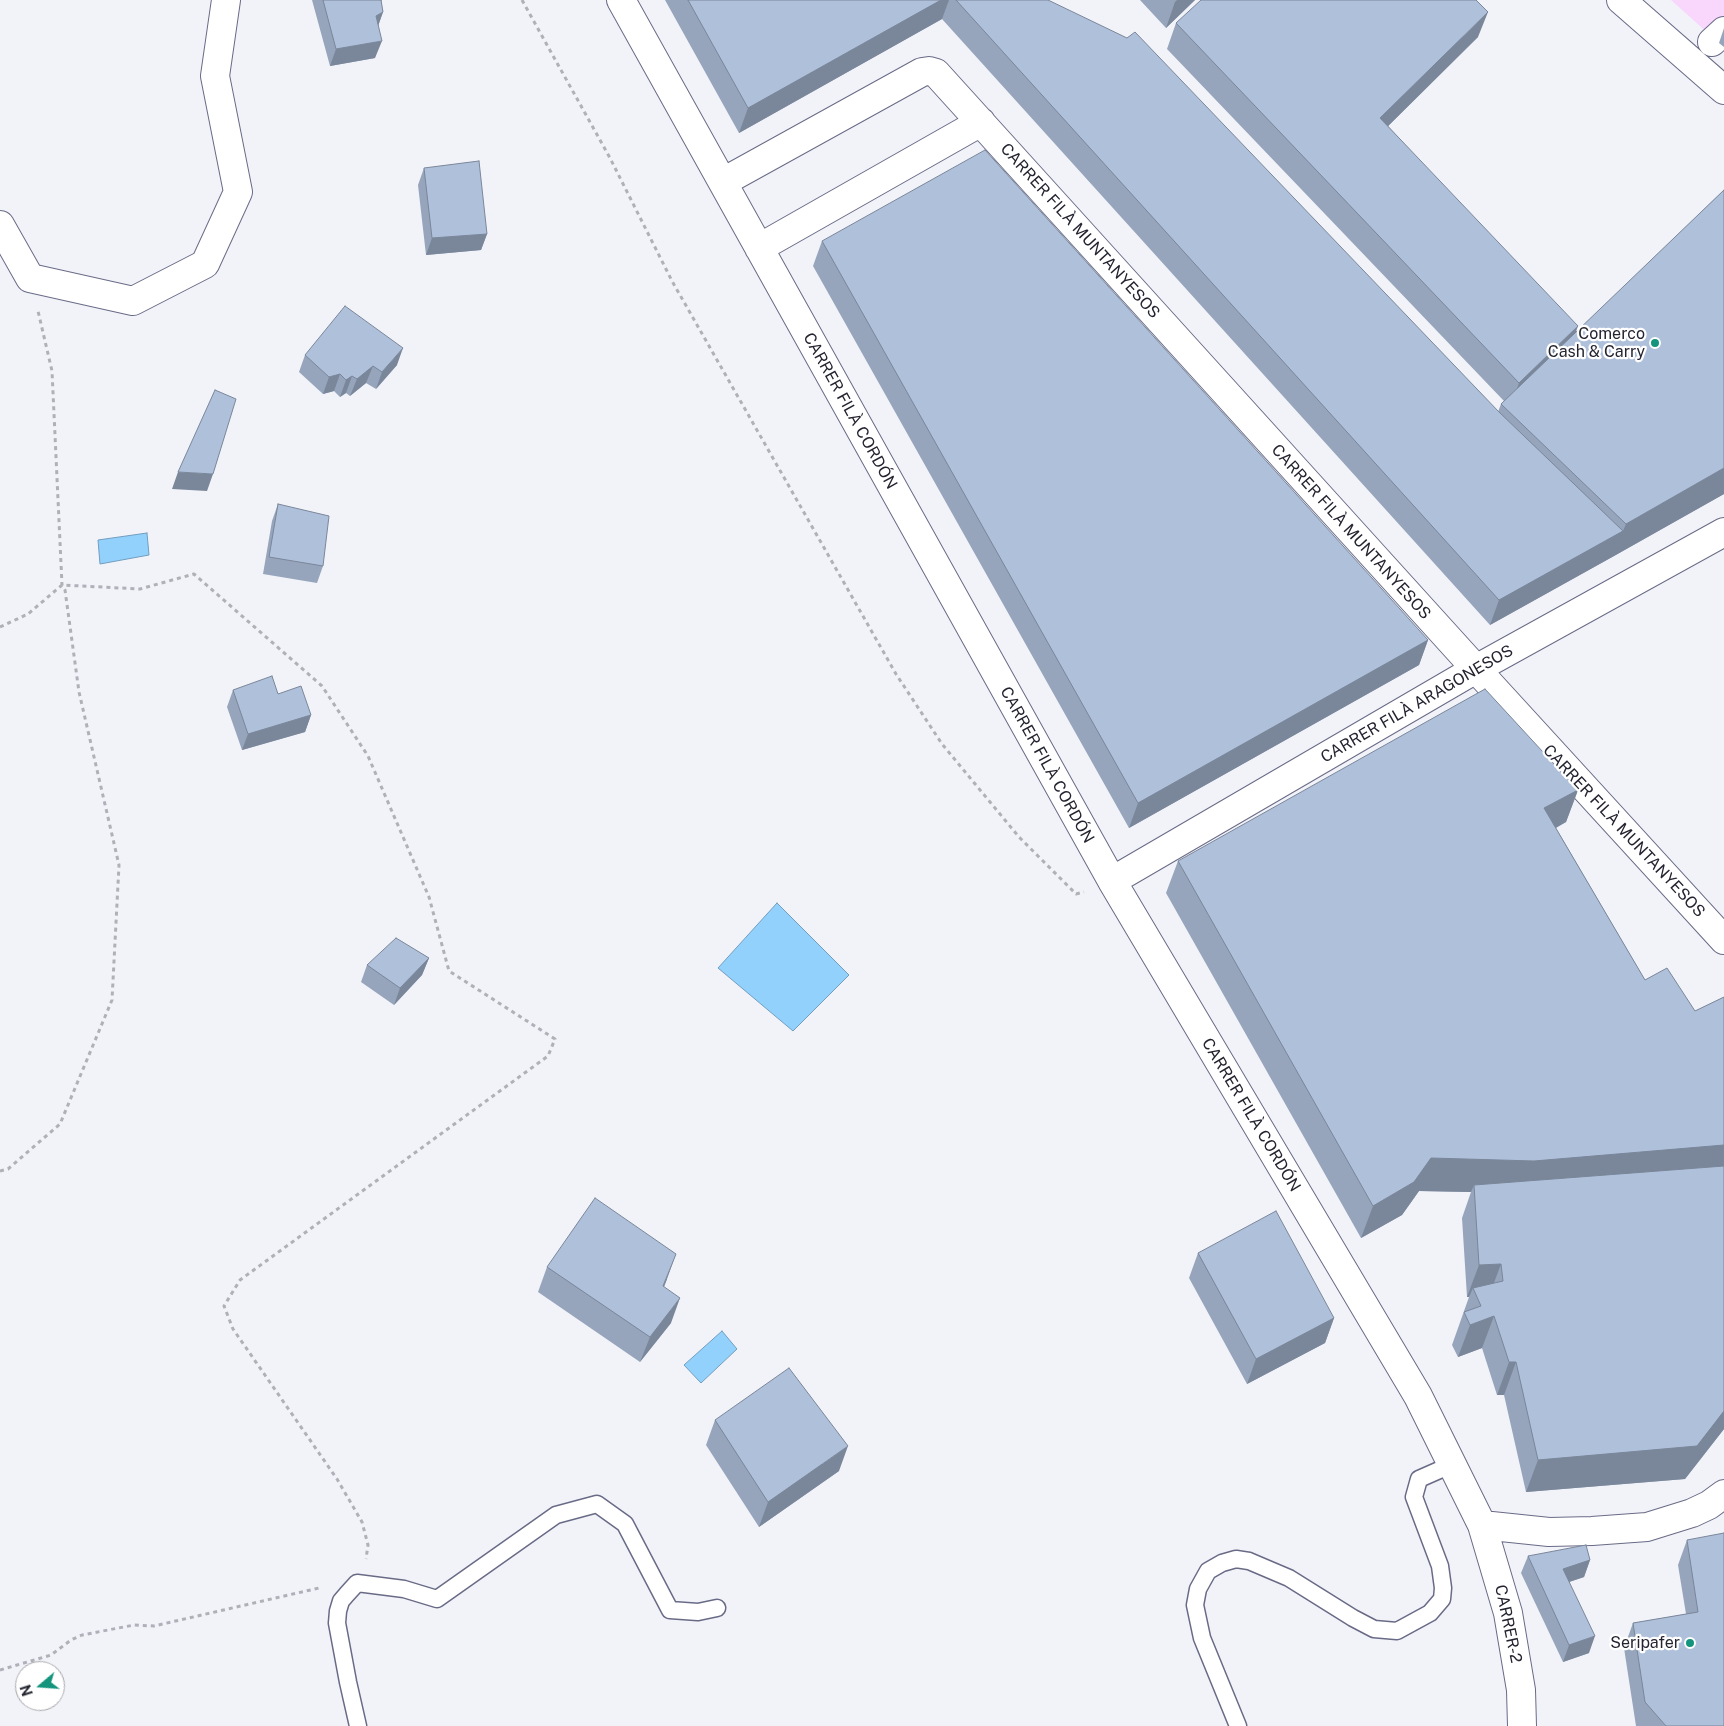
<!DOCTYPE html>
<html>
<head>
<meta charset="utf-8">
<style>
	body { margin:0 }
	#map { position:relative; width:1724px; height:1726px; overflow:hidden; background:#f2f3f9; font-family:"Public Sans",sans-serif }
	canvas { display:block }
	.north { position:absolute; left:15px; top:1661px; width:50px; height:50px; box-sizing:border-box; background:#fff; border:1px solid #a7a7ac; border-radius:50%; rotate:252deg; font-size:14px; font-weight:700; line-height:20px; text-align:center; color:#232430 }
	.north::after { content:''; display:block; margin:auto; width:18px; height:22px; background:#14947c; clip-path:polygon(50% 0,100% 100%,50% 72%,0 100%) }
</style>
</head>
<body>
<div id="map">
<canvas width="1724" height="1726"></canvas>
<div class="north">N</div>
</div>
<script>
const c = document.querySelector('canvas').getContext('2d');
c.lineJoin = 'round';
function paint(path, color) { c.fillStyle = color; c.fill(path, 'evenodd'); }
const shape = rows => new Path2D(rows.map(r => 'M' + r).join(''));
function trace(path, color, width, dash) { c.strokeStyle = color; c.lineWidth = width; c.lineCap = dash ? 'butt' : 'round'; c.setLineDash(dash || []); c.stroke(path); }
function write(font, color, halo, rows, align = 'center') {
  c.font = font + ' "Public Sans",sans-serif'; c.lineWidth = 4.5; c.setLineDash([]); c.textBaseline = 'middle'; c.strokeStyle = halo; c.fillStyle = color; for (const [text, x, y, turn = 0] of rows) {
    c.save(); c.translate(x, y); c.rotate((+turn || 0) * Math.PI / 180); c.textAlign = isNaN(turn) ? turn : align; if (halo) c.strokeText(text, 0, 0); c.fillText(text, 0, 0); c.restore();
  }
}
paint(shape([
	[1671,0,1724,0,1724,22,1710,35]
]), '#f9d6fc');
const water = shape([
	[147,533,149,555,100,564,98,540,147,533],
	[777,903,849,975,793,1031,718,968,777,903],
	[722,1331,737,1349,701,1383,684,1365,722,1331]
]);
paint(water, '#92d1fc');
trace(water, '#719dbf', 1);
const lane = shape([
	[358,1726,348,1682,337,1623,338,1611,341,1601,347,1594,357,1583,404,1589,437,1599,556,1515,597,1504,625,1524,670,1610,698,1612,717,1608],
	[1238,1726,1202,1638,1195,1605,1198,1589,1208,1571,1222,1563,1236,1559,1249,1561,1289,1578,1353,1618,1374,1629,1397,1631,1430,1613,1442,1599,1443,1588,1440,1566,1414,1497,1419,1479,1453,1464]
]);
const street = shape([
	[621,0,1112,881,1418,1396,1482,1525,1508,1613,1521,1690,1522,1726],
	[1621,0,1724,90],
	[1712,42,1724,31],
	[723,182,922,72,929,71,936,73,1476,669,1724,940],
	[0,225,30,278,133,301,205,264,238,192,215,76,226,0],
	[759,248,981,122],
	[1112,881,1476,669,1724,532],
	[1482,1525,1549,1532,1592,1531,1647,1527,1692,1513,1709,1505,1724,1494]
]);
trace(lane, '#696b86', 19);
trace(street, '#696b86', 30);
trace(shape([
	[522,0,610,158,672,281,896,674,942,744,1019,837,1076,894,1084,892],
	[0,627,28,614,62,585,140,589,194,574,322,686,368,756,429,897,449,971,555,1039,548,1056,240,1280,224,1306,233,1329,337,1479,362,1522,368,1545,366,1559],
	[0,1171,8,1169,60,1124,112,1000,119,865,79,692,65,590,62,585,52,371,38,311],
	[0,1670,51,1655,71,1640,82,1635,134,1625,154,1626,319,1588]
]), '#afb0b8', 3, [4, 4]);
trace(lane, '#fff', 16);
trace(street, '#fff', 28);
paint(shape([
	[312,0,382,0,381,2,383,12,378,26,375,58,330,66],
	[665,0,1048,0,1498,412,1501,404,1504,401,1167,49,1176,23,1478,37,1388,126,1576,333,1724,190,1724,494,1614,556,1490,625,942,19,739,133],
	[1140,0,1195,0,1166,28],
	[1724,28,1724,47,1719,43],
	[424,168,487,234,481,250,426,255,418,185],
	[822,241,1428,640,1419,665,1129,828,813,266],
	[305,355,397,365,376,389,366,383,350,396,346,393,340,397,334,391,323,394,299,372],
	[278,504,323,566,317,583,263,574,272,521],
	[233,690,311,715,305,732,242,750,227,707],
	[1578,790,1566,822,1556,828,1645,980,1695,1011,1724,997,1724,1429,1685,1479,1526,1492,1504,1395,1497,1395,1482,1348,1458,1357,1452,1345,1469,1297,1467,1297,1462,1218,1471,1192,1419,1191,1402,1215,1361,1238,1166,893,1178,861],
	[429,958,422,975,394,1005,361,982,367,965],
	[1198,1253,1334,1318,1325,1343,1247,1384,1189,1278],
	[547,1267,667,1279,664,1287,671,1323,640,1362,538,1292],
	[715,1420,839,1471,759,1527,706,1445],
	[1687,1540,1724,1726,1636,1726,1624,1648,1633,1623,1686,1614,1678,1565],
	[1528,1556,1590,1560,1584,1577,1569,1582,1589,1653,1563,1662,1521,1573]
]), '#96a5bc');
paint(shape([
	[941,0,949,0,942,19,739,133,748,108],
	[1177,0,1195,0,1166,28,1175,2],
	[383,12,377,29,376,16],
	[1488,12,1478,37,1371,143,1380,118],
	[382,41,375,58,330,66,336,49],
	[487,234,481,250,426,255,432,238],
	[1578,326,1569,351,1510,408,1519,383],
	[403,348,397,365,376,389,382,372],
	[373,366,366,383,350,396,357,379],
	[340,374,334,391,323,394,329,377],
	[352,376,346,393,340,397,346,380],
	[1724,468,1724,494,1614,556,1490,625,1499,600,1623,531,1626,524],
	[178,472,213,474,207,491,172,489],
	[1428,640,1419,665,1129,828,1138,803],
	[311,715,305,732,242,750,248,734],
	[1578,790,1566,822,1532,841,1544,808],
	[429,958,422,975,394,1005,400,988],
	[1724,1145,1724,1176,1474,1185,1471,1192,1419,1191,1402,1215,1361,1238,1373,1206,1431,1158],
	[676,1254,667,1279,654,1311,663,1286],
	[1501,1264,1489,1296,1473,1288,1469,1297,1467,1297,1479,1265],
	[680,1298,671,1323,640,1362,650,1337],
	[1494,1316,1482,1348,1458,1357,1470,1325],
	[1334,1318,1325,1343,1247,1384,1256,1359],
	[1509,1362,1516,1362,1504,1395,1497,1395],
	[1724,1411,1724,1429,1685,1479,1526,1492,1538,1460],
	[848,1446,839,1471,759,1527,768,1502],
	[1590,1560,1584,1577,1557,1586,1563,1569],
	[1595,1636,1589,1653,1563,1662,1569,1645]
]), '#7a8699');
const building = shape([
	[323,0,381,0,383,12,376,16,382,41,336,49,323,0],
	[688,0,941,0,748,108,688,0],
	[956,0,1048,0,1127,38,1135,32,1499,412,1623,531,1499,600,956,0],
	[1201,0,1476,0,1488,12,1380,118,1578,326,1519,383,1176,23,1201,0],
	[985,150,1428,640,1138,803,822,241,985,150],
	[479,161,487,234,432,238,424,168,479,161],
	[1724,190,1724,468,1626,524,1501,404,1724,190],
	[345,306,403,348,382,372,373,366,357,379,352,376,346,380,340,374,329,377,305,355,345,306],
	[215,390,236,399,213,474,178,472,215,390],
	[278,504,329,516,323,566,269,557,278,504],
	[272,676,278,694,301,686,311,715,248,734,233,690,272,676],
	[1485,689,1578,790,1544,808,1645,980,1667,968,1695,1011,1724,997,1724,1145,1534,1161,1431,1158,1414,1182,1373,1206,1178,861,1485,689],
	[396,938,429,958,400,988,367,965,396,938],
	[1724,1166,1724,1411,1697,1446,1538,1460,1516,1362,1509,1362,1494,1316,1470,1325,1464,1312,1481,1306,1473,1288,1503,1281,1501,1264,1479,1265,1474,1185,1724,1166],
	[595,1198,676,1254,663,1286,680,1298,650,1337,547,1267,595,1198],
	[1276,1211,1334,1318,1256,1359,1198,1253,1276,1211],
	[789,1368,848,1446,768,1502,715,1420,789,1368],
	[1724,1533,1724,1726,1666,1726,1645,1702,1633,1623,1698,1612,1687,1540,1724,1533],
	[1586,1545,1590,1560,1563,1569,1595,1636,1569,1645,1528,1556,1586,1545]
]);
paint(building, '#afc0db');
trace(building, '#7a8699', 1);
for (const [x, y, r, color] of [
	[1655,343,5,"#14947c"],
	[1690,1643,5,"#14947c"]
]) { const dot = new Path2D(); dot.arc(x, y, r, 0, 2 * Math.PI); c.fillStyle = color; c.fill(dot); trace(dot, '#fff', 2); }
write('16px', '#232430', '#fff', [
	["CARRER FILÀ MUNTANYESOS",1080,231,48],
	["CARRER FILÀ CORDÓN",850,411,61],
	["CARRER FILÀ MUNTANYESOS",1351,532,48],
	["CARRER FILÀ ARAGONESOS",1417,704,-30],
	["CARRER FILÀ CORDÓN",1047,765,61],
	["CARRER FILÀ MUNTANYESOS",1624,831,47],
	["CARRER FILÀ CORDÓN",1251,1115,59],
	["CARRER-2",1508,1624,78]
]);
write('16px', '#232430', '#fff', [
	["Comerco",1645,334],
	["Cash & Carry",1645,352],
	["Seripafer",1680,1643]
], 'right');
</script>
</body>
</html>
